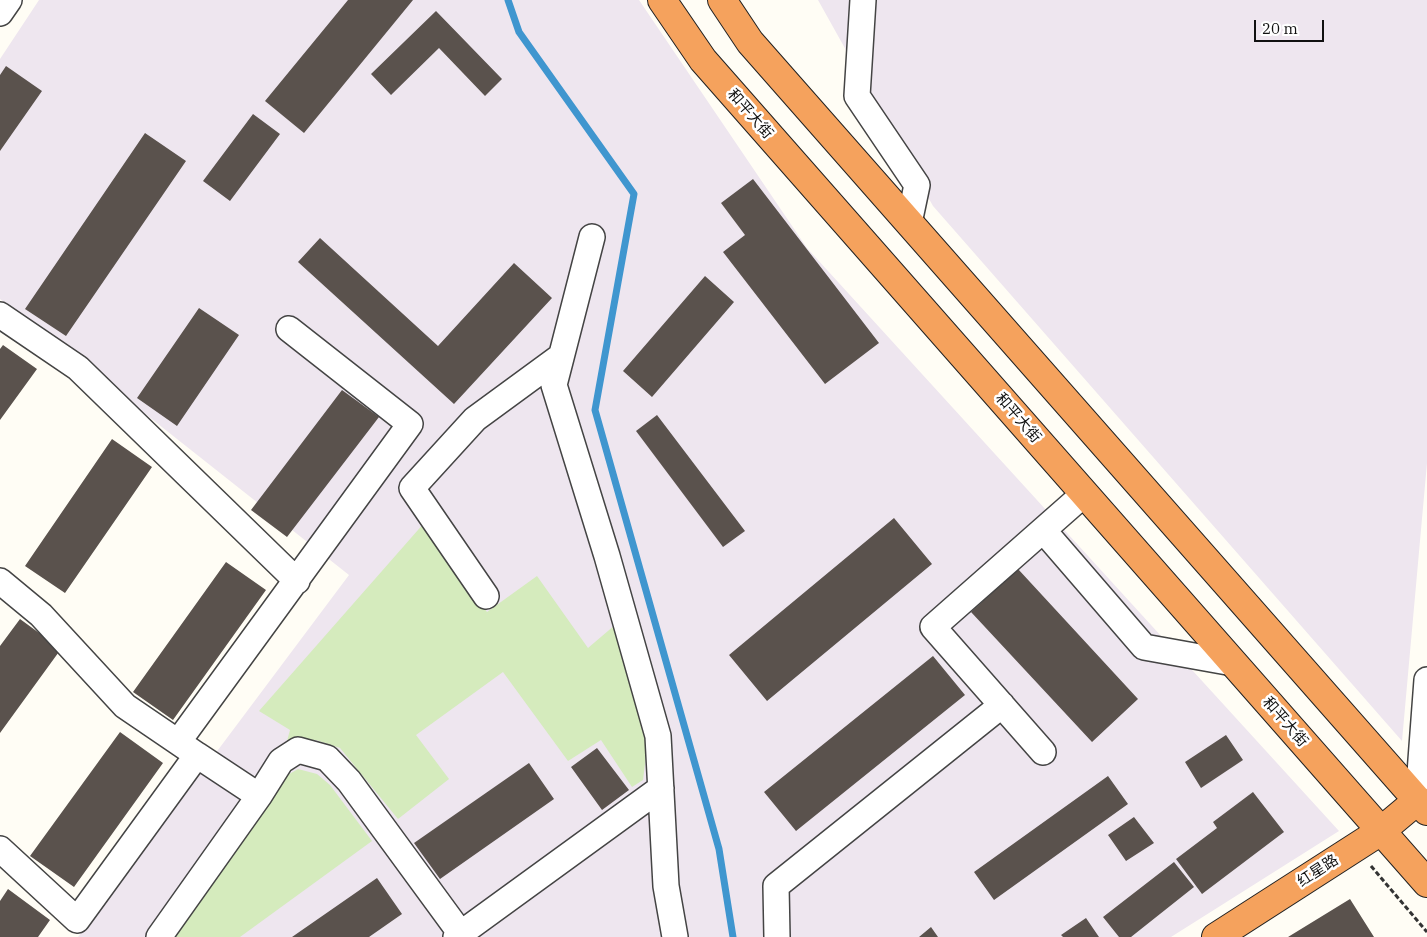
<!DOCTYPE html>
<html>
<head>
<meta charset="utf-8">
<style>
	body { margin:0 }
	#map { position:relative; width:1427px; height:937px; overflow:hidden; background:#fffdf5; font-family:"IBM Plex Serif",serif }
	canvas { display:block }
	.scale { position:absolute; left:1254px; top:20px; width:70px; height:22px; box-sizing:border-box; border:2px solid #111; border-top:0; padding-left:6px; font-size:15px; line-height:18px; white-space:nowrap; color:#111; -webkit-text-stroke:4px #fff; paint-order:stroke }
</style>
</head>
<body>
<div id="map">
<canvas width="1427" height="937"></canvas>
<div class="scale">20 m</div>
</div>
<script>
const c = document.querySelector('canvas').getContext('2d');
c.lineJoin = 'round';
function paint(path, color) { c.fillStyle = color; c.fill(path, 'evenodd'); }
const shape = rows => new Path2D(rows.map(r => 'M' + r).join(''));
function trace(path, color, width, dash) { c.strokeStyle = color; c.lineWidth = width; c.lineCap = dash ? 'butt' : 'round'; c.setLineDash(dash || []); c.stroke(path); }
function write(font, color, halo, rows, align = 'center') {
  c.font = font + ' "IBM Plex Serif","Noto Sans SC",serif'; c.lineWidth = 5; c.setLineDash([]); c.textBaseline = 'middle'; c.strokeStyle = halo; c.fillStyle = color; for (const [text, x, y, turn = 0] of rows) {
    c.save(); c.translate(x, y); c.rotate((+turn || 0) * Math.PI / 180); c.textAlign = isNaN(turn) ? turn : align; if (halo) c.strokeText(text, 0, 0); c.fillText(text, 0, 0); c.restore();
  }
}
paint(shape([
	[39,0,639,0,807,248,1339,831,1171,937,78,937,349,575,0,299,0,59],
	[818,0,1427,0,1427,463,1402,741,933,206]
]), '#eee6ef');
paint(shape([
	[425,522,487,612,537,576,588,648,615,625,648,740,643,780,632,787,601,740,568,761,503,672,416,735,449,779,398,819,340,748,316,740,287,741,290,730,259,711],
	[298,769,317,774,330,785,372,841,240,937,175,937,284,777]
]), '#d5ebbd');
trace(shape([
	[508,0,519,32,634,194,595,410,719,849,733,937]
]), '#3f96cf', 7);
paint(shape([
	[348,0,413,0,304,133,265,101],
	[436,11,502,79,485,96,439,48,391,95,371,74],
	[6,66,42,91,0,151,0,75],
	[253,114,280,134,230,201,203,181],
	[145,133,186,161,66,336,25,309],
	[753,179,879,343,825,384,723,252,745,235,721,203],
	[320,238,438,346,514,263,552,298,454,404,298,262],
	[705,276,734,302,652,397,623,371],
	[199,308,239,335,177,426,137,398],
	[3,345,37,369,0,420,0,349],
	[342,390,379,417,287,537,251,510],
	[657,415,745,531,723,547,636,431],
	[112,439,152,467,65,593,25,566],
	[894,518,932,564,767,701,729,655],
	[226,562,266,590,173,720,133,692],
	[1018,569,1138,699,1092,742,971,612],
	[20,619,61,649,0,733,0,646],
	[933,656,965,695,796,831,764,792],
	[120,732,163,763,74,887,30,856],
	[1226,735,1243,760,1201,788,1185,762],
	[597,748,629,790,602,810,571,767],
	[529,763,554,799,440,879,414,843],
	[1108,776,1128,804,994,900,974,872],
	[1253,792,1284,832,1202,894,1176,859,1217,828,1213,822],
	[1134,817,1154,843,1126,861,1108,835],
	[1174,862,1194,887,1131,937,1119,937,1103,917],
	[377,878,402,914,369,937,292,937],
	[8,889,50,920,38,937,0,937,0,901],
	[1350,899,1374,937,1288,937],
	[1086,918,1099,937,1063,937,1061,935],
	[931,927,938,937,919,937]
]), '#5a524d');
const minor = shape([
	[863,0,857,96,917,185,909,223],
	[0,13,9,0],
	[592,237,554,385,607,556,658,736,666,886,675,937],
	[0,315,78,368,297,581],
	[1043,530,1144,647,1233,663],
	[0,581,41,615,125,706,197,755,77,920,0,849],
	[486,596,412,488,475,419,561,356],
	[178,742,410,424,289,329],
	[1043,752,933,627,1084,494],
	[259,796,281,761,298,750,327,758,349,781,461,934],
	[1418,800,1427,680],
	[159,937,259,796,197,755],
	[456,937,661,788],
	[777,937,776,886,1002,705]
]);
const highway = shape([
	[662,0,703,60,1427,883],
	[722,0,750,42,1427,811],
	[1216,937,1381,831,1418,800]
]);
trace(minor, '#444', 28);
trace(highway, '#222', 30);
trace(shape([
	[1371,866,1427,932]
]), '#333', 3, [5, 2.5]);
trace(minor, '#fff', 25);
trace(highway, '#f5a25d', 28);
write('15px', '#111', '#fff', [
	["和平大街",750,114,49],
	["和平大街",1018,418,49],
	["和平大街",1285,722,49],
	["红星路",1318,871,-33]
]);
</script>
</body>
</html>
